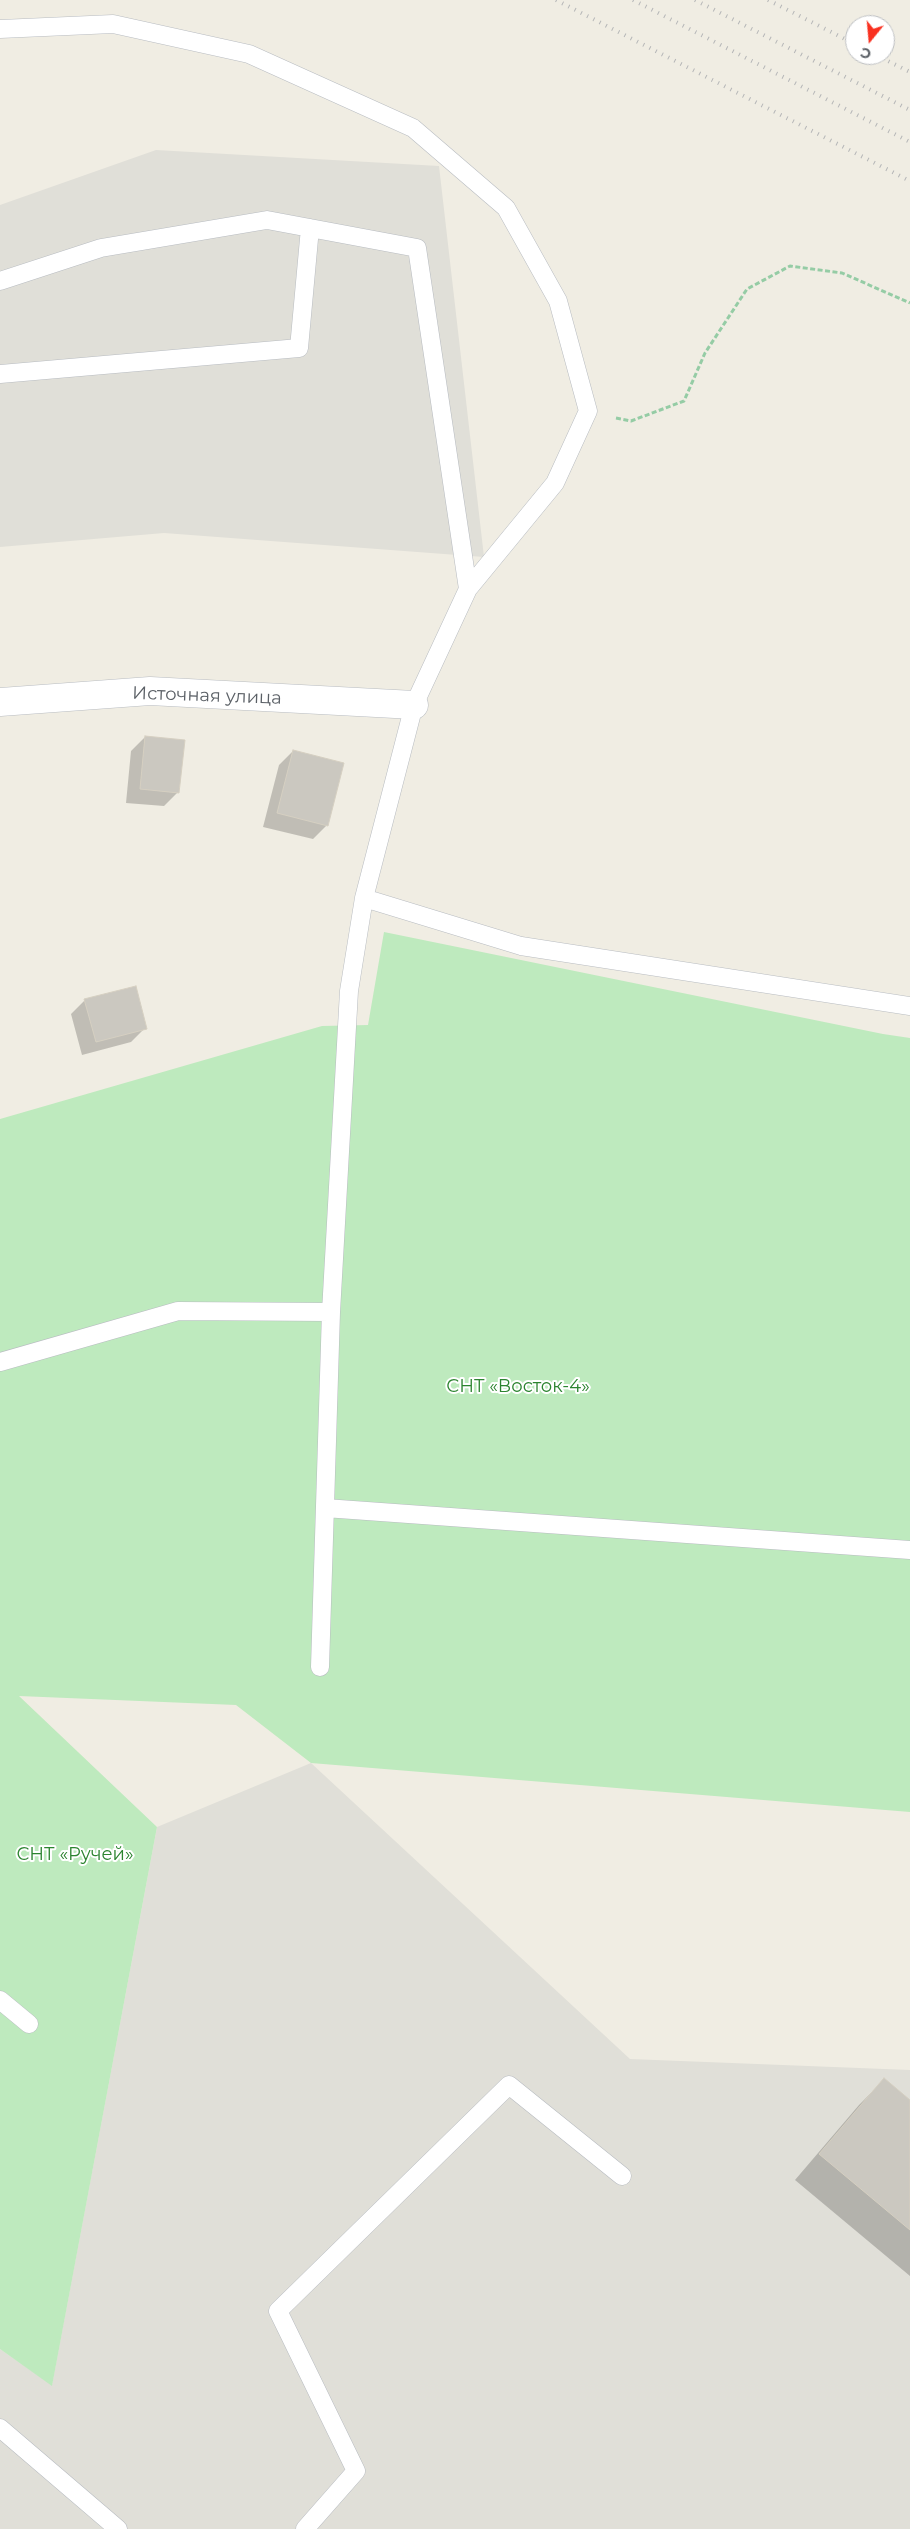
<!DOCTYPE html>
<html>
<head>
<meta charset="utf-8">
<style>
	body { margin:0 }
	#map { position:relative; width:910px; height:2529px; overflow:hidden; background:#f0ede3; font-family:Montserrat,sans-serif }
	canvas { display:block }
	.north { position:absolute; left:845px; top:15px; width:50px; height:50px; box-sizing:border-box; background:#fff; border:1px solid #bdbfc2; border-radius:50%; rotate:197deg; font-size:14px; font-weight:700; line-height:20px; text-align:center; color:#5b6066 }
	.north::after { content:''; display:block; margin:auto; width:18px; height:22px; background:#f93120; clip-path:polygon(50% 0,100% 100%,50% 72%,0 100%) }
</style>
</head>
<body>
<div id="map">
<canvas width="910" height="2529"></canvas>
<div class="north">С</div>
</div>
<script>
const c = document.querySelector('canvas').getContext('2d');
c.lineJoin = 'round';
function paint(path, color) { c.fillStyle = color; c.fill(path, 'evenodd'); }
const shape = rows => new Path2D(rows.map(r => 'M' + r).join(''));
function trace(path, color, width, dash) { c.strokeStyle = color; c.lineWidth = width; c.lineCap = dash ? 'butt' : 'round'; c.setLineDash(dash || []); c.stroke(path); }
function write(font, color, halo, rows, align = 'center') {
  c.font = font + ' Montserrat,sans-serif'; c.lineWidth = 4; c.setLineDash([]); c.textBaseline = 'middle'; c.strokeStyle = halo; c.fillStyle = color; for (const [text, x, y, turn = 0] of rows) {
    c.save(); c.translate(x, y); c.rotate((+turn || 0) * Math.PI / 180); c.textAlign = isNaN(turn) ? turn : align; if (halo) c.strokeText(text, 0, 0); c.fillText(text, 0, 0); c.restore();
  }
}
paint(shape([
	[156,150,439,166,484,557,164,533,0,547,0,205],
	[311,1763,630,2059,910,2070,910,2529,0,2529,0,2349,52,2385,157,1827]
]), '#e0dfd8');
paint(shape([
	[384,932,883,1034,910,1038,910,1812,311,1763,236,1705,19,1696,157,1827,52,2386,0,2349,0,1119,322,1026,368,1025]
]), '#beeabe');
paint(shape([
	[145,737,178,792,164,806,126,803,131,751],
	[293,751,327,825,313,839,263,827,279,765],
	[85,1000,145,1028,131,1042,82,1055,71,1014],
	[884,2080,910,2102,910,2276,795,2180,859,2105]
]), '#0003');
const building = shape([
	[145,736,185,740,179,793,140,789,145,736],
	[293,750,344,763,328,826,277,813,293,750],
	[136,986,147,1029,96,1042,84,999,136,986],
	[884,2078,910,2100,910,2230,819,2154,884,2078]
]);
paint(building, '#cbc8c0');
trace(building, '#d5cfc1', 1);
const service = shape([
	[0,29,113,24,249,54,413,128,506,208,558,301,588,411,555,483,468,589],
	[0,281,101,248,267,220,417,248,468,589,414,705,364,898,349,991,331,1312,320,1667],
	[0,374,299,348,310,228],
	[364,898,521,946,910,1006],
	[0,1362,178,1311,331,1312],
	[325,1508,910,1550],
	[0,2000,29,2024],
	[0,2428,118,2529],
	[305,2529,356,2471,278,2311,509,2085,622,2176]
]);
const minor = shape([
	[0,702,150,691,414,705]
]);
trace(service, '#b8bcc1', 19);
trace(minor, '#b8bcc1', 29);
trace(shape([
	[616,418,631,421,684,401,705,353,747,289,790,266,842,273,910,303]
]), '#95cca5', 3, [5, 2.5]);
trace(service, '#fff', 18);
trace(minor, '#fff', 28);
trace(shape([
	[556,0,910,181],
	[633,0,910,142],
	[695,0,910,110],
	[768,0,855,44],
	[876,55,910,72]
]), '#b5b6b7', 4, [1, 6]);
write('18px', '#5b6066', '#fff', [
	["Источная улица",207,696,2]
]);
write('18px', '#2c8430', '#fff', [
	["СНТ «Восток-4»",518,1387],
	["СНТ «Ручей»",75,1855]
]);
</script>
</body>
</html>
